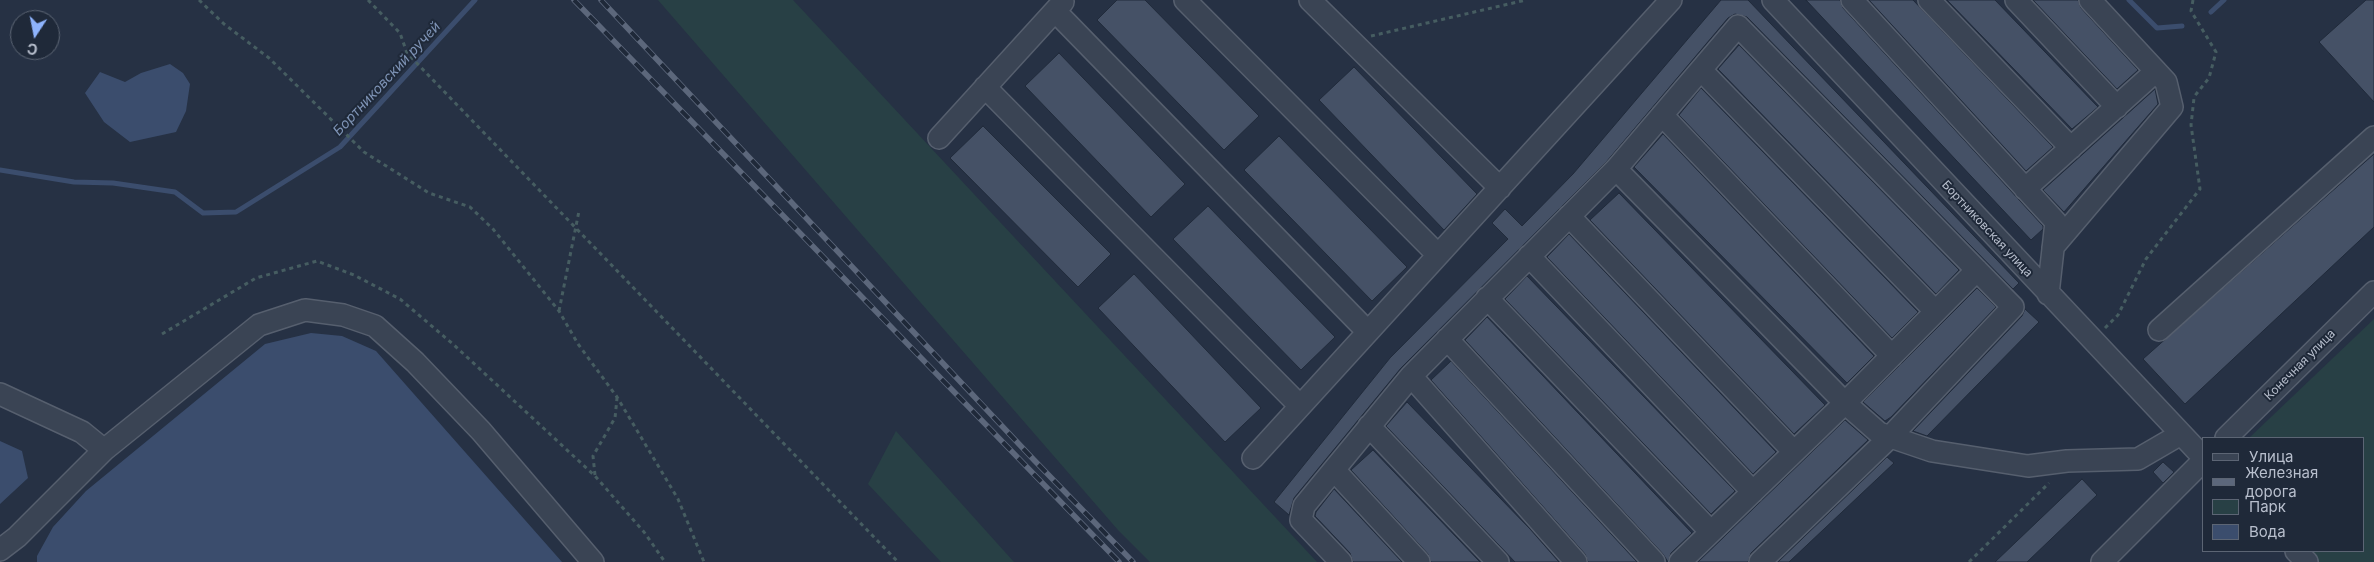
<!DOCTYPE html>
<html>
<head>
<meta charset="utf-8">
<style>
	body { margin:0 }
	#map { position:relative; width:2374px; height:562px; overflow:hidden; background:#263144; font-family:Inter,sans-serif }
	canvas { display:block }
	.legend { position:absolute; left:2202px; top:437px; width:162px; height:115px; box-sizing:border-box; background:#1f2939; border:1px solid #5c6574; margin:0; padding:6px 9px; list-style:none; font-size:15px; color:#b8bfcd }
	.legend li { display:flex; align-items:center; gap:10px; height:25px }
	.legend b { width:25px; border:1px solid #5c6574 }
	.north { position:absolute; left:10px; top:10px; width:50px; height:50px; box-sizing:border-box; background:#1f2939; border:1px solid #5c6574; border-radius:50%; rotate:191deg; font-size:14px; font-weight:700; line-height:20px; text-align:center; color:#b8bfcd }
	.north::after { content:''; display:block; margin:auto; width:18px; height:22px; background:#8eb3fc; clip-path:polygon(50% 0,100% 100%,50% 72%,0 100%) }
</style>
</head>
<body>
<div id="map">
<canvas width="2374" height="562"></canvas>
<ul class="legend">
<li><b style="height:6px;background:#3a4454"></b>Улица</li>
<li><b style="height:6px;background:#5c677b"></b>Железная дорога</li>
<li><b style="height:14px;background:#284045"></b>Парк</li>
<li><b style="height:14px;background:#3b4d6d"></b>Вода</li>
</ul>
<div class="north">С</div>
</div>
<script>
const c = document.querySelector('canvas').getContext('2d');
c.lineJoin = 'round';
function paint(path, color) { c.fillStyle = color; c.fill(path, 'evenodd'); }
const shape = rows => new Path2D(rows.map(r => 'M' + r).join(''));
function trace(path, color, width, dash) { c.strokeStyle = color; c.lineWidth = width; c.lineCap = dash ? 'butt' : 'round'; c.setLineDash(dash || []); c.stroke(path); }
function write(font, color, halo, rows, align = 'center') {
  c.font = font + ' Inter,sans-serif'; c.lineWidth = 4; c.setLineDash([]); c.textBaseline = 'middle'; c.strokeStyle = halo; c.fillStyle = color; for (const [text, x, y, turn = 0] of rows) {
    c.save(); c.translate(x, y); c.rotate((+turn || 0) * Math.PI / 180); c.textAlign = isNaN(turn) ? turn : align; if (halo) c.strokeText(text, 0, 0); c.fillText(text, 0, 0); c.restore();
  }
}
paint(shape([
	[658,0,793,0,1317,562,1150,562,1118,530],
	[2374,319,2374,562,2318,562,2308,551,2363,551,2363,438,2249,438],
	[896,431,1014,562,941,562,868,484]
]), '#284045');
paint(shape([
	[170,64,183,73,190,84,186,111,176,132,130,142,104,122,85,93,100,72,125,82,141,73],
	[311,333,342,336,376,351,562,562,37,562,37,556,53,527,86,491,265,344],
	[0,441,22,451,28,478,0,504]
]), '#3b4d6d');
trace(shape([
	[2129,0,2157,28,2182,26],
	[2211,12,2224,0],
	[0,170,74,182,113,183,175,192,203,213,236,212,340,147,475,0]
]), '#3b4d6d', 5);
const building = shape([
	[1117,0,1145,0,1259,116,1224,150,1097,20,1117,0],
	[1721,0,1748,0,2019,283,2013,289,1747,17,1735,14,1728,18,1607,161,1401,368,1294,498,1289,515,1274,502,1390,358,1508,239,1492,223,1505,209,1522,226,1573,174,1721,0],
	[1806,0,1840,0,1843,8,2043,226,2043,229,2031,240,1806,0],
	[1869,0,1913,0,2053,147,2026,171,1869,0],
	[1947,0,1995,0,2098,107,2072,129,1947,0],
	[2033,0,2078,0,2081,8,2138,70,2117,89,2033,0],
	[2366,0,2374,0,2374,102,2319,42,2366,0],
	[1739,45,1959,270,1936,294,1718,69,1739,45],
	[1059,53,1185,184,1151,217,1025,86,1059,53],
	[1354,67,1477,194,1444,230,1319,100,1354,67],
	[1701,88,1918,312,1892,338,1679,115,1701,88],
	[2155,89,2158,104,2064,212,2043,190,2155,89],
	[983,126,1111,254,1078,287,950,158,983,126],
	[1663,134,1874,356,1847,383,1634,167,1663,134],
	[1279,136,1407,267,1372,301,1244,170,1279,136],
	[2374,154,2374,227,2185,404,2143,359,2374,154],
	[1619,193,1825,405,1794,434,1590,220,1619,193],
	[1208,206,1335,337,1301,370,1173,239,1208,206],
	[1569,234,1776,452,1753,474,1547,257,1569,234],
	[1134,274,1261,408,1225,442,1098,308,1134,274],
	[1527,276,1735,491,1711,514,1505,299,1527,276],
	[1977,288,1996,307,1891,417,1885,421,1863,402,1977,288],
	[2025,309,2039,322,1927,436,1913,431,2022,316,2025,309],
	[1487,317,1692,533,1671,553,1668,562,1663,554,1465,340,1487,317],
	[1451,361,1637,562,1588,562,1585,554,1431,380,1451,361],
	[1407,402,1530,529,1559,562,1515,562,1386,426,1407,402],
	[1845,420,1868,440,1751,553,1748,562,1698,562,1845,420],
	[1373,450,1480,562,1431,562,1428,554,1351,470,1373,450],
	[1887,457,1894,463,1789,562,1778,562,1887,457],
	[2163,462,2174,472,2163,483,2153,472,2163,462],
	[2082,479,2097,495,2027,562,1995,562,2082,479],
	[1334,489,1402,562,1353,562,1350,553,1315,516,1316,512,1334,489]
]);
paint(building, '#455166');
trace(building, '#212b3b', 1);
const minor = shape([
	[1185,0,1438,255],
	[1310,0,1500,188],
	[1773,0,2203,457],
	[1852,0,2056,222,2048,294],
	[1929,0,2071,148],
	[2016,0,2117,107],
	[1055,11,1368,332],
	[1701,70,1935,311],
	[985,87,1300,406],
	[1662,115,1892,356],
	[939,138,1063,2],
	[1616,169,1845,403,1879,433,1932,451,2028,466,2067,461,2138,459,2181,434],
	[2025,189,2156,71],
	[1569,216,1794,452],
	[2053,247,2172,107,2166,82,2090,0],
	[1529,256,1753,492],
	[1487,298,1711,532],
	[2159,330,2374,137],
	[1447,339,1654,562],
	[1411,376,1576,562],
	[0,394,82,432,104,450],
	[1369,426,1498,562],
	[2226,438,2374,292],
	[1253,458,1671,0],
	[1334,470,1419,562],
	[0,550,17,537,104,450,259,325,305,310,343,315,375,326,415,362,481,431,593,562],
	[2296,551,2307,562],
	[1341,562,1301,520,1304,506,1411,376,1616,169,1738,26,2013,307,1890,437,1760,562],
	[1680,562,1845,403,1977,270],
	[2102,562,2203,461]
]);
trace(minor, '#565f6e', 24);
trace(shape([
	[199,0,224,24,269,58,364,152,429,193,470,207,493,229,559,311,578,344,617,397,678,499,704,562],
	[368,0,400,33,407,53,898,562],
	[2193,0,2191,11,2216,52,2209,78,2193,98],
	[1371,36,1526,0],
	[559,311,579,211],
	[2105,328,2118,315,2146,259,2200,189,2191,125,2194,98],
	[162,334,256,278,317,261,354,275,400,299,454,345,595,476,644,532,665,562],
	[595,475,593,456,615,418,617,398],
	[1969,562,2049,483]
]), '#465d61', 3, [4, 4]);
trace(minor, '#3a4454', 21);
const rail = shape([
	[574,0,1119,562],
	[601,0,1034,460,1133,562]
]);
trace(rail, '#5c677b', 5.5);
trace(rail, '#1f2939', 4, [11]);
write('12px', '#b8bfcd', '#1f2939', [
	["Бортниковская улица",1987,229,47],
	["Конечная улица",2300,365,-45]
]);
write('italic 14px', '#7e93b5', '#1f2939', [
	["Бортниковский ручей",387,79,-47]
]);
</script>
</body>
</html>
